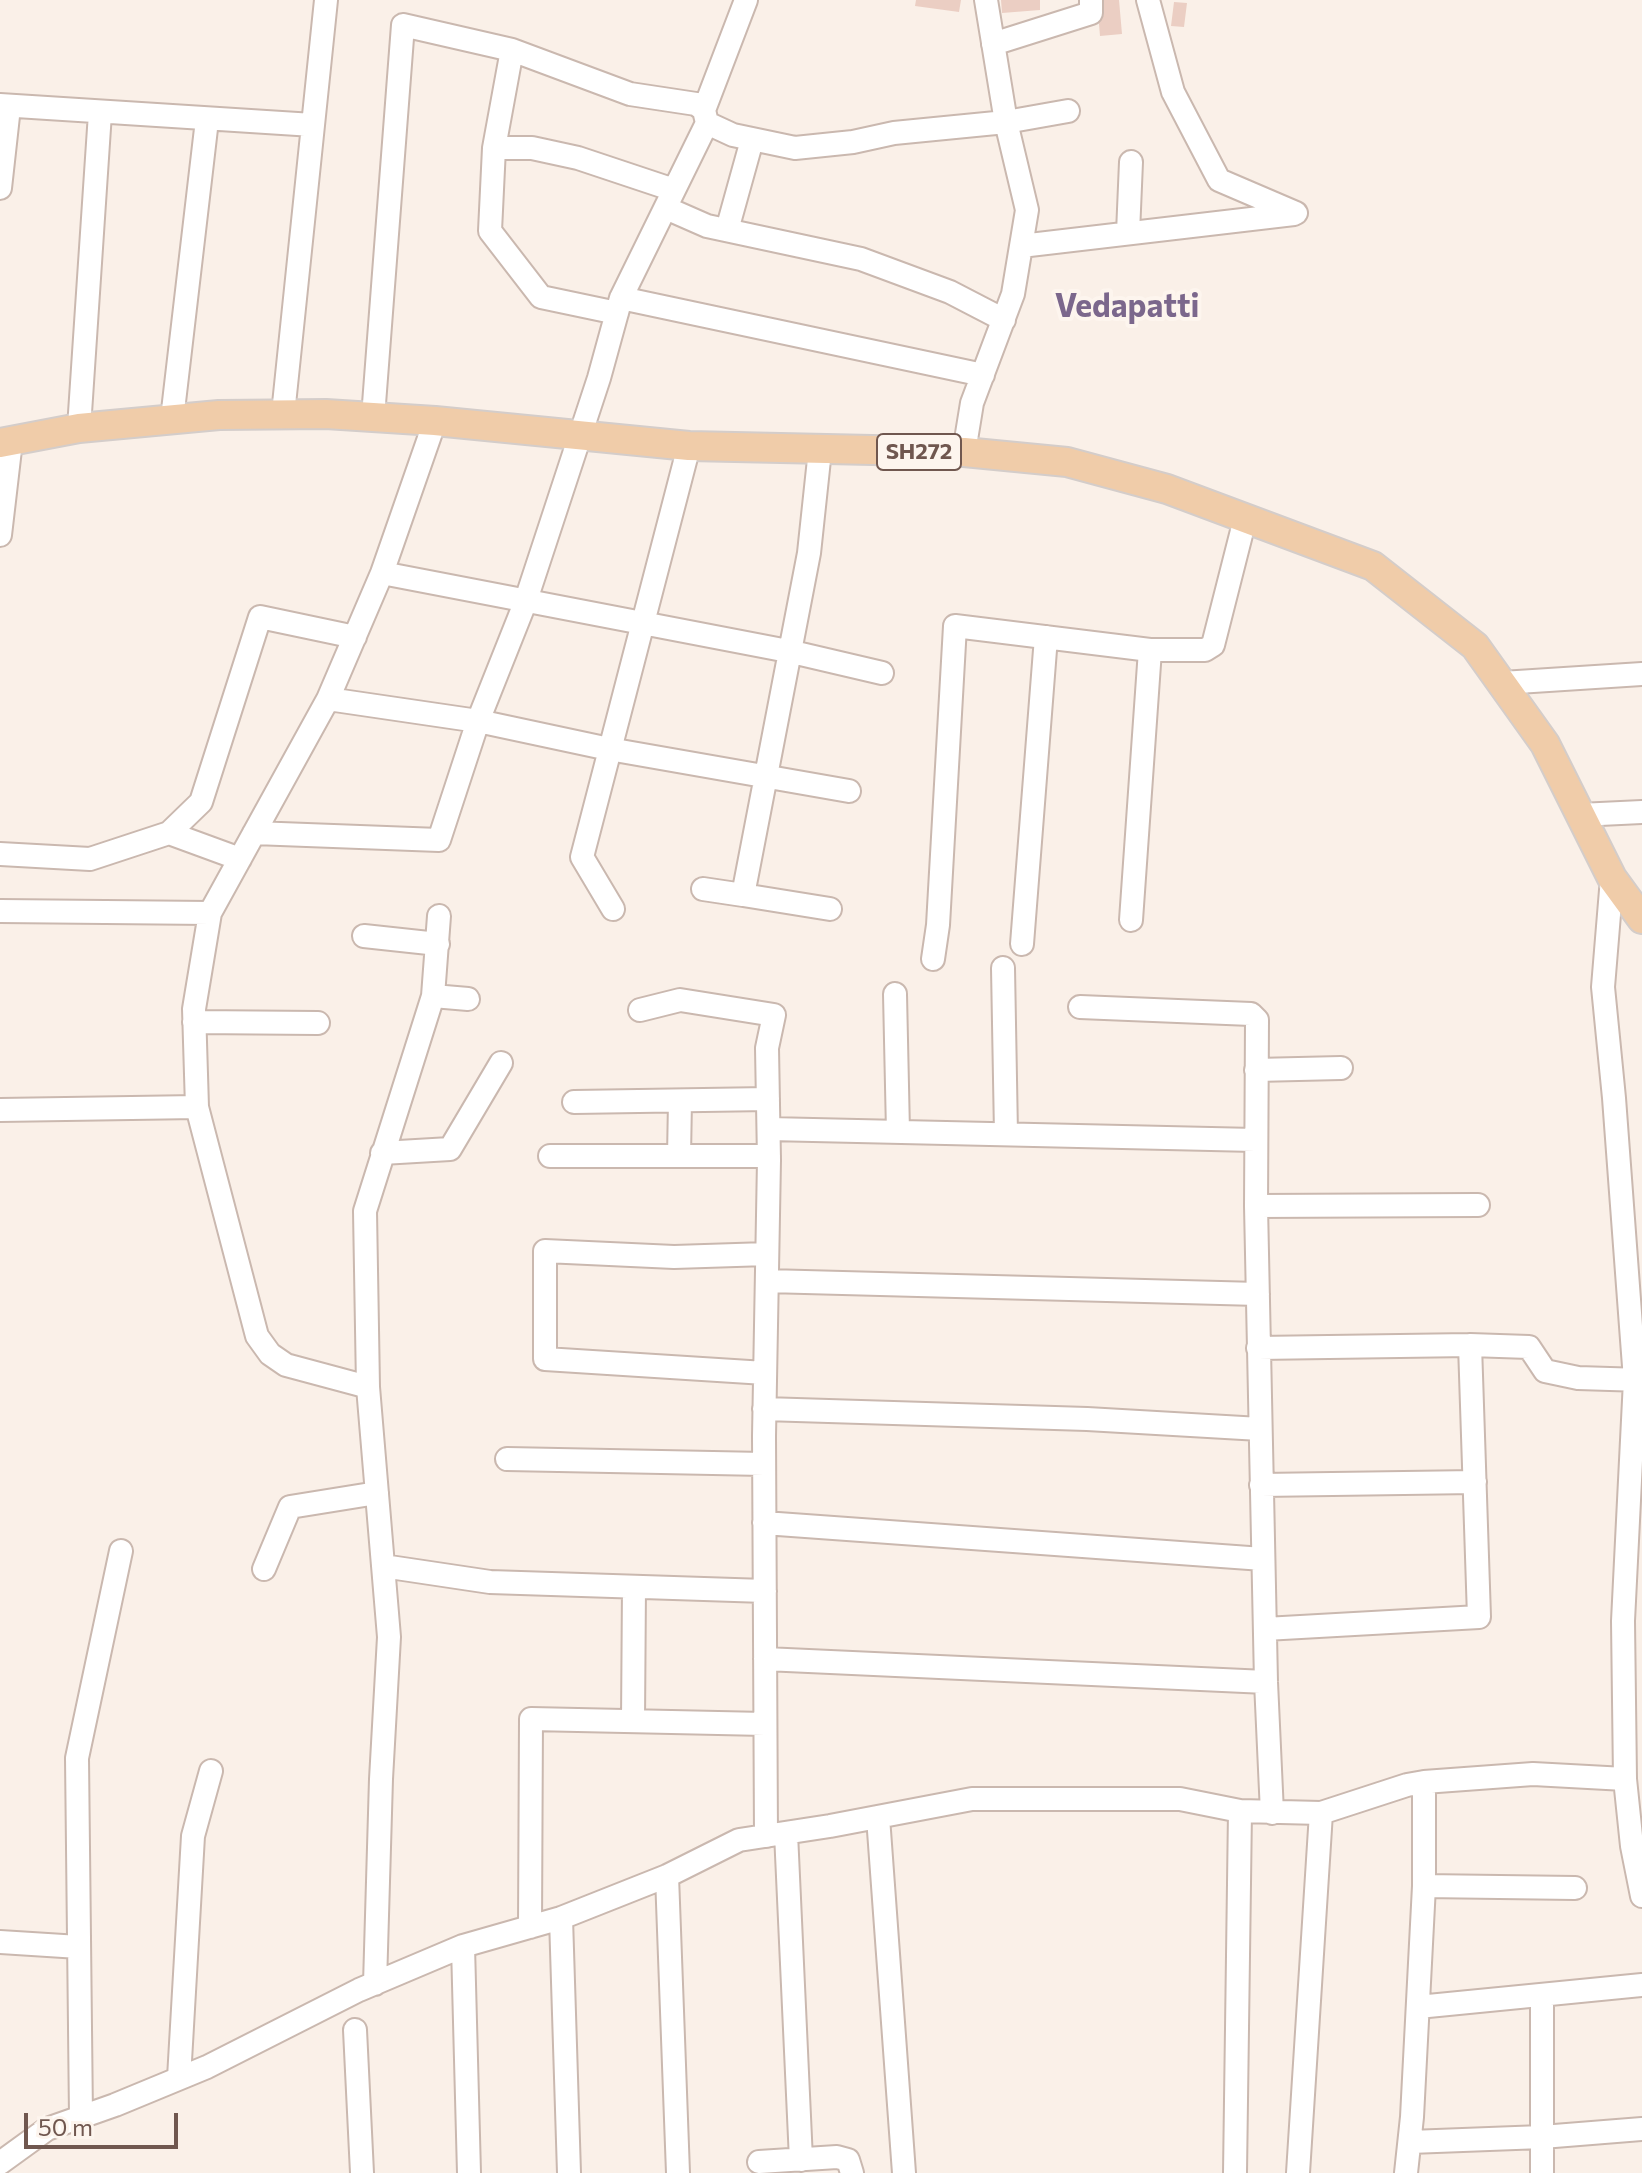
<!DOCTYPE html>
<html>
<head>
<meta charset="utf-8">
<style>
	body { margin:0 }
	#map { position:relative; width:1642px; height:2173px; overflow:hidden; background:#faf0e8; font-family:Commissioner,sans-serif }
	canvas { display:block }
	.scale { position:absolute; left:24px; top:2113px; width:154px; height:36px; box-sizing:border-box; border:4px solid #70574f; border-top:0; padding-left:10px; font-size:24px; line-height:28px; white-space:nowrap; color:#70574f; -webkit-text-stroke:6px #fdf5ee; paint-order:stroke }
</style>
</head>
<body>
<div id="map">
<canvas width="1642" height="2173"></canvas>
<div class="scale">50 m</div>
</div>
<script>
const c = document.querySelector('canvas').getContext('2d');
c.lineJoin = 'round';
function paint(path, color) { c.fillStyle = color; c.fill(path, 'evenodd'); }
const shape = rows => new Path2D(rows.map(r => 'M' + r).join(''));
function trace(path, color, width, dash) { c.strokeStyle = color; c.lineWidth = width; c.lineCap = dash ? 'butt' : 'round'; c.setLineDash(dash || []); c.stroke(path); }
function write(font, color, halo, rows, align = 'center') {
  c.font = font + ' Commissioner,sans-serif'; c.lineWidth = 8; c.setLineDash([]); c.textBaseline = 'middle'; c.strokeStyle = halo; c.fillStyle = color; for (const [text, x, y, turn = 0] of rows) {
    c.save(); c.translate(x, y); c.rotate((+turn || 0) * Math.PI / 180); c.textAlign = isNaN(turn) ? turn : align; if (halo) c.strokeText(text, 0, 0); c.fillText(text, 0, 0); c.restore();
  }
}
paint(shape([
	[916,0,961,0,959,12,915,6],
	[1001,0,1040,0,1040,10,1002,13],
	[1097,0,1119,0,1122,34,1100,36],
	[1174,2,1187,3,1184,27,1171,26]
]), '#ebcec3');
const minor = shape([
	[1148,0,1173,92,1219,180,1296,213],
	[993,44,1091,13,1091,0],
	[512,50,494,148,490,231,541,297,617,313],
	[0,105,313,125],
	[704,110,746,0],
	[494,148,532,148,578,158,674,190],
	[0,188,9,107],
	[666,208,707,226,861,259,950,292,1004,320],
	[727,230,752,140],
	[1128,233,1131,162],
	[1021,246,1294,214],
	[621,298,983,375],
	[283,414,326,0],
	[373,417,403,25,512,50,630,94,696,104,704,110,707,123,733,135,795,148,853,142,894,133,1006,122,1068,111],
	[172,419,207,120],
	[435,421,382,573,328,699,210,913,194,1009,197,1107,257,1336,270,1354,286,1365,368,1387,365,1211,433,996,439,916],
	[79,428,100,113],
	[820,450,809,553,743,895,830,909],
	[964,452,972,403,1013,294,1027,210,1006,122,986,0],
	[0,535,11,441],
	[382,573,788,651,882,673],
	[1502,683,1642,674],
	[328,699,478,721,609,749,849,791],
	[1579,815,1642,812],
	[169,833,240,859],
	[254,833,439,840,478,721,525,603,599,378,621,298,707,123],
	[0,854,90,859,169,833,201,802,260,617,355,637],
	[1612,878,1603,987,1614,1098,1635,1380,1623,1621,1625,1779,1632,1846,1642,1896],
	[703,889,743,895],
	[613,909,582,857,689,446],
	[0,911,210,913],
	[1131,920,1150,650],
	[364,936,438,944],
	[1022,944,1046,637],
	[933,959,938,925,955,626,1150,650,1205,650,1213,645,1245,519],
	[1003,968,1006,1134],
	[895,994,898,1132],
	[433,996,468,999],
	[1080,1007,1251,1014,1257,1020,1256,1206,1266,1682,1272,1813],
	[640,1010,680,1000,774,1015,767,1048,769,1160,764,1436,766,1836],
	[194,1022,318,1023],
	[1256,1070,1341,1068],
	[574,1102,768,1099],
	[0,1110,197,1107],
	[769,1129,1255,1140],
	[382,1153,450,1149,501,1063],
	[550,1156,769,1156],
	[679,1156,680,1101],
	[1256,1206,1478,1205],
	[767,1281,1258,1294],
	[1258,1348,1470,1345],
	[765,1373,545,1359,545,1251,674,1257,767,1254],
	[368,1387,389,1637,381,1779,375,1984],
	[764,1409,1087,1419,1260,1429],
	[507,1459,764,1464],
	[1261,1485,1475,1482],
	[764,1523,1263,1559],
	[383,1566,490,1582,765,1591],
	[264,1569,290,1507,377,1493],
	[1265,1629,1479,1617,1470,1345,1529,1347,1545,1371,1578,1378,1642,1380],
	[765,1659,1266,1682],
	[633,1721,634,1587],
	[878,1817,904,2173],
	[786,1833,801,2160],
	[667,1876,678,2173],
	[1424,1886,1575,1888],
	[561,1918,569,2173],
	[530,1927,531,1719,765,1724],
	[0,1942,79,1947],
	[463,1946,469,2173],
	[1542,1995,1542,2173],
	[1418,2007,1642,1985],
	[355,2030,362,2173],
	[179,2078,193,1836,211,1771],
	[81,2117,77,1758,121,1551],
	[1410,2142,1542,2137,1642,2129],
	[759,2162,837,2157,848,2160,852,2173],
	[0,2163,47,2129,115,2105,207,2067,359,1990,463,1946,561,1918,667,1876,739,1840,830,1826,972,1799,1180,1799,1240,1811,1321,1813,1407,1785,1424,1782,1533,1774,1625,1779],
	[1235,2173,1240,1811],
	[1298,2173,1321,1813],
	[1406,2173,1412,2117,1424,1886,1424,1782]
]);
const major = shape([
	[0,443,79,428,219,415,326,414,435,421,689,446,964,452,1067,462,1167,489,1373,566,1475,646,1545,744,1612,878,1642,919]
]);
trace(minor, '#cab8af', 26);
trace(major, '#d4cdca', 32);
trace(minor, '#fff', 22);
trace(major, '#f0cca9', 28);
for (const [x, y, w] of [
	[919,452,84]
]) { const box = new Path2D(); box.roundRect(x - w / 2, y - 18, w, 36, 6); c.fillStyle = '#fdf5ee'; c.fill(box); trace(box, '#70574f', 2); }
write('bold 22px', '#70574f', null, [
	["SH272",919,452]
]);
write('bold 32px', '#7b678c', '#fdf5ee', [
	["Vedapatti",1127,306]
]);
</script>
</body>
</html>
